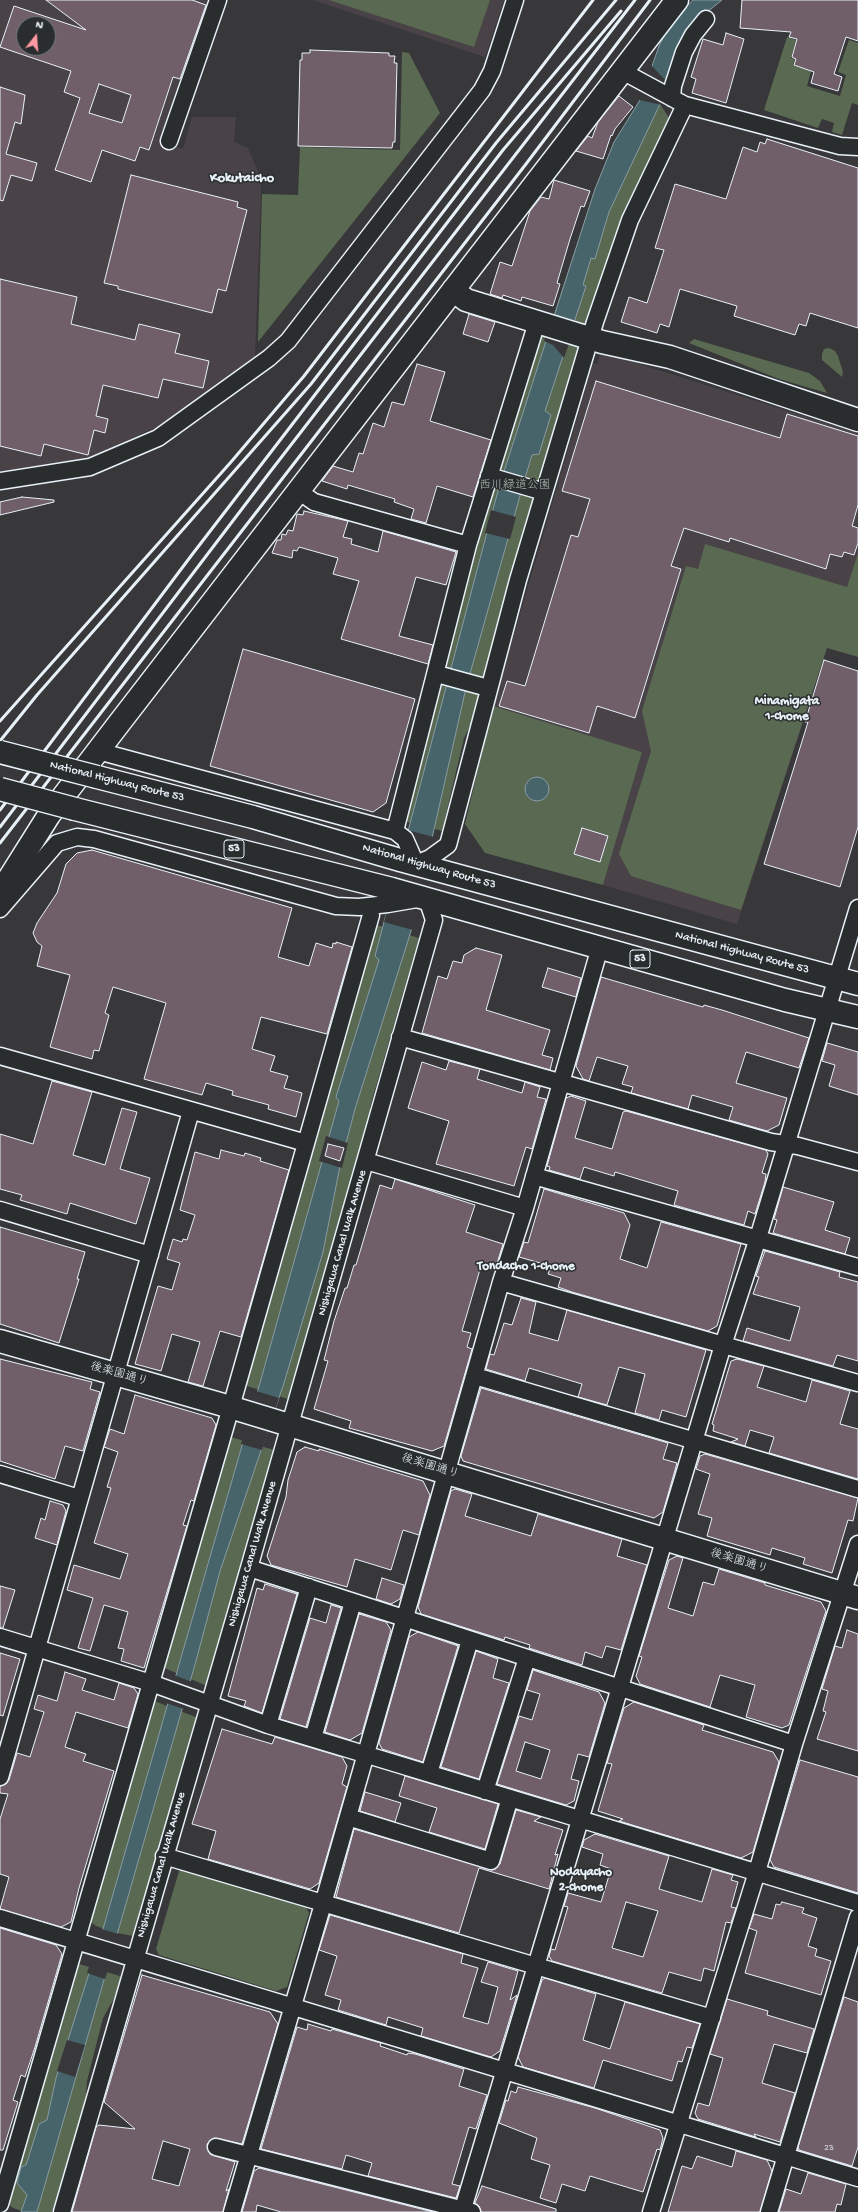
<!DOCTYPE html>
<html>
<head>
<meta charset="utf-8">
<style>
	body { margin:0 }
	#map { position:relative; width:858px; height:2212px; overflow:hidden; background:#38373a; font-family:"Gochi Hand",sans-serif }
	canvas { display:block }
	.north { position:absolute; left:16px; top:16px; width:40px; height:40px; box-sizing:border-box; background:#2a2d2e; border:1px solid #767b7f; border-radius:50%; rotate:17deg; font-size:11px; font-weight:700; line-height:16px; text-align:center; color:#e8f1f8 }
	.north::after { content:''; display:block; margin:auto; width:14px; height:18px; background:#ff9aa2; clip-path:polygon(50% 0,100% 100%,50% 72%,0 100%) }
</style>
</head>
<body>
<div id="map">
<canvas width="858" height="2212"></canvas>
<div class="north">N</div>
</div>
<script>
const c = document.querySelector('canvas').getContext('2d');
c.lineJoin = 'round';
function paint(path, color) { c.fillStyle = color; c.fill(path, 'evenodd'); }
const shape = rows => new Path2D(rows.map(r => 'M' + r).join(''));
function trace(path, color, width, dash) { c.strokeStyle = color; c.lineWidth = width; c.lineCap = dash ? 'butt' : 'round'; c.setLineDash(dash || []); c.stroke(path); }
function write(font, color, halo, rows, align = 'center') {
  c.font = font + ' "Gochi Hand","Klee One",sans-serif'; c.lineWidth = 3; c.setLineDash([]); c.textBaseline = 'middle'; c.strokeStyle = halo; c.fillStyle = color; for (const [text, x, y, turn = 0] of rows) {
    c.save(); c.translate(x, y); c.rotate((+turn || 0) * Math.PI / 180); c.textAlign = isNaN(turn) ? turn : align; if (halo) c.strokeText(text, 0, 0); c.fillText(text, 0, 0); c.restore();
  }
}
paint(shape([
	[0,0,214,0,164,144,183,149,192,117,236,117,234,142,248,148,260,177,261,192,255,356,165,423,90,458,0,471],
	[24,24,48,24,48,48,24,48],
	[313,0,504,0,485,57],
	[604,353,858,433,858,553,737,924,603,885,642,752,493,707,593,363,597,364,600,355]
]), '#494348');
paint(shape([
	[329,0,490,0,474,47],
	[787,37,796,40,791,58,795,59,793,65,811,71,807,86,840,96,846,75,838,72,849,40,858,43,858,105,852,103,842,135,832,132,834,123,822,119,818,128,764,110],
	[402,52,409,53,440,113,258,342,262,194,298,195,300,147,400,150],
	[660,104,669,118,621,219,588,319,536,490,473,720,464,738,442,831,404,821,494,478,540,338,545,325,554,314,595,189,614,142],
	[694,339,809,373,820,381,827,393,779,379,689,343],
	[829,348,835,351,838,356,843,372,842,377,822,360,822,354,824,349],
	[705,544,847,587,858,553,858,657,827,648,741,910,631,876,619,854,651,751,642,711,686,566,698,569],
	[493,706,642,752,603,885,485,853,465,824],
	[377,925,419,938,370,1107,370,1122,288,1399,244,1385],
	[231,1437,274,1450,207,1686,162,1667],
	[152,1700,198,1718,133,1936,117,1933,96,1926,88,1920],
	[184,1868,304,1903,309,1913,287,1987,276,1991,159,1955,156,1949,179,1871],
	[79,1964,120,1976,121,1980,116,1995,103,2018,87,2081,85,2107,55,2207,52,2212,25,2212,13,2208,8,2203,76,1968]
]), '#5a6951');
const water = shape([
	[693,0,722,0,701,17,609,212,595,259,591,258,583,285,586,286,545,411,551,415,539,454,532,455,525,478,466,688,411,931,355,1109,340,1166,323,1252,284,1383,220,1571,196,1661,37,2212,21,2212,27,2195,17,2183,21,2167,26,2165,39,2124,47,2120,56,2078,103,1929,258,1390,339,1101,336,1097,379,960,375,956,499,487,595,189,614,142,640,100,659,46,671,23,693,0],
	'525 789a12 12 0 1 1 24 0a12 12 0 1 1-24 0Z'
]);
paint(water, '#47646b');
trace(water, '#879ca3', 1);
paint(shape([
	[651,65,668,83,662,105,639,100],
	[553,314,577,321,564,358,553,345,544,341],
	[491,510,516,517,510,539,485,533],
	[407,830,434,837,413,930,384,922],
	[326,1136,348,1143,342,1168,319,1161],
	[256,1391,279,1398,262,1450,241,1444],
	[174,1675,192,1682,184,1709,166,1703],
	[101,1929,119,1934,105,1979,87,1973],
	[67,2040,85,2045,75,2077,57,2071]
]), '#38373a');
const building = shape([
	[46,0,192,0,206,5,180,79,173,77,149,150,140,147,135,161,102,150,91,182,55,170,80,98,64,92,71,71,0,47,14,6,86,30,46,0],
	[24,24,48,24,48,48,24,48,24,24],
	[99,84,131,95,122,123,89,113,99,84],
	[742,0,858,0,858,41,846,37,834,74,842,77,838,91,811,83,814,72,794,65,796,59,792,57,797,39,789,37,791,32,740,28,742,0],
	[726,33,744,39,726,103,692,93,696,79,691,77,703,39,723,45,726,33],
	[310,50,389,53,389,56,395,56,394,63,397,63,395,142,393,142,392,148,298,146,300,60,302,60,302,53,310,53,310,50],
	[0,87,25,95,21,124,15,122,6,154,37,163,32,181,11,175,3,201,0,200,0,87],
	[619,96,633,107,615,129,612,136,611,135,603,159,576,151,588,136,592,138,598,122,619,96],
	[767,139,858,168,858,328,810,313,806,326,799,324,795,335,734,316,737,306,680,289,669,327,660,324,657,333,621,322,629,297,647,303,664,250,655,248,675,184,726,199,743,147,757,152,760,142,765,144,767,139],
	[131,175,238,202,237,207,247,210,226,291,218,289,212,313,118,289,118,286,104,283,131,175],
	[554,180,590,191,584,207,581,206,570,239,557,283,560,284,553,306,522,297,521,301,503,295,502,298,490,294,500,262,512,266,530,211,541,197,549,199,554,180],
	[0,279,77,297,71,324,135,340,139,324,180,334,175,353,209,361,203,388,163,379,158,398,103,385,96,416,108,419,105,433,94,430,88,455,44,444,41,456,0,446,0,279],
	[469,314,495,322,488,342,463,334,469,314],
	[417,364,445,372,430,421,491,440,473,497,437,486,426,523,411,519,414,509,394,502,395,499,348,485,347,489,322,481,333,466,353,472,359,453,363,454,373,423,384,427,392,402,404,405,417,364],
	[596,381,780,438,787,414,858,436,858,505,852,526,858,528,858,543,854,555,844,552,842,557,830,554,826,569,730,538,729,542,684,528,671,566,681,569,635,718,597,706,589,733,499,706,507,681,525,686,571,535,578,537,590,499,562,491,596,381],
	[22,497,54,500,54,502,0,515,0,502,22,497],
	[304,511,348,521,343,537,352,539,351,544,378,552,383,531,456,552,446,585,416,577,399,636,433,645,428,664,341,639,359,581,333,574,338,558,299,547,297,551,293,550,292,558,272,553,277,540,281,540,282,534,286,535,288,530,293,531,297,514,303,515,304,511],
	[243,649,415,699,386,803,373,812,210,766,243,649],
	[824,660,858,671,858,827,840,887,764,864,808,722,805,722,824,660],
	[582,828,608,836,600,862,574,854,582,828],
	[92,850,292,908,278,957,309,966,316,943,332,948,333,943,336,944,336,942,352,947,327,1034,261,1017,252,1049,275,1056,270,1071,288,1076,284,1088,302,1093,296,1117,268,1109,269,1105,232,1095,233,1091,206,1083,202,1095,144,1079,166,1003,113,987,105,1013,109,1015,99,1051,94,1050,92,1059,50,1047,70,975,37,966,42,946,37,942,33,933,37,923,57,893,66,864,77,853,92,850],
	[476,948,502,955,486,1010,550,1030,542,1055,553,1058,550,1070,422,1033,438,976,447,979,453,961,462,963,464,955,476,948],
	[548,968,581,978,576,997,542,987,548,968],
	[601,977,703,1007,704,1005,722,1010,809,1038,799,1068,746,1052,736,1083,787,1098,779,1125,767,1131,729,1120,733,1107,692,1095,688,1109,631,1093,633,1087,622,1084,628,1066,597,1057,589,1081,583,1079,576,1066,601,977],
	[827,1043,858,1052,858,1095,829,1086,835,1065,822,1061,827,1043],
	[449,1061,480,1069,477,1079,522,1093,525,1082,540,1087,537,1097,546,1099,532,1149,526,1147,514,1186,436,1164,449,1121,408,1108,422,1062,446,1070,449,1061],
	[52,1081,92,1092,73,1155,105,1165,122,1108,137,1112,120,1169,150,1178,136,1224,70,1203,67,1214,20,1200,22,1195,0,1189,0,1134,33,1144,52,1081],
	[571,1096,586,1101,575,1138,612,1149,623,1112,626,1111,766,1150,768,1154,762,1173,766,1174,765,1182,755,1214,748,1211,744,1225,674,1205,678,1191,615,1172,614,1176,584,1167,580,1179,549,1170,550,1167,547,1166,566,1098,571,1096],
	[328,1144,344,1148,340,1161,325,1156,328,1144],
	[221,1150,244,1156,245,1153,261,1158,260,1161,289,1170,241,1337,220,1331,203,1386,188,1382,200,1342,172,1334,161,1371,135,1364,158,1286,172,1290,180,1263,167,1259,173,1239,182,1242,183,1239,187,1240,195,1215,180,1210,195,1152,219,1159,221,1150],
	[395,1179,475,1205,466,1232,503,1244,495,1270,481,1266,462,1331,471,1333,467,1347,472,1349,444,1446,432,1451,349,1428,351,1421,314,1409,328,1361,324,1360,334,1321,345,1288,347,1288,354,1265,356,1265,380,1185,392,1189,395,1179],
	[783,1187,834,1202,825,1230,850,1238,845,1254,773,1233,777,1220,774,1219,783,1187],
	[544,1189,624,1213,630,1225,620,1259,647,1268,661,1222,741,1244,717,1326,708,1331,572,1292,558,1287,561,1278,548,1274,551,1266,519,1257,524,1242,528,1243,544,1189],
	[0,1227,85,1252,77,1279,79,1279,59,1343,0,1324,0,1227],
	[765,1251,840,1272,839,1277,858,1282,858,1361,837,1355,833,1366,743,1341,747,1328,790,1341,800,1307,753,1294,759,1277,756,1276,765,1251],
	[521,1298,536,1302,529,1333,558,1341,567,1310,706,1350,686,1417,662,1410,659,1420,635,1413,645,1374,619,1367,607,1405,578,1397,582,1384,529,1368,525,1381,486,1369,490,1354,494,1355,504,1323,512,1325,521,1298],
	[0,1359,92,1382,90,1389,100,1392,83,1451,65,1446,55,1479,0,1461,0,1359],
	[737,1359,764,1366,757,1387,806,1402,812,1380,850,1391,840,1424,858,1429,858,1479,769,1453,774,1437,750,1430,745,1446,731,1442,738,1439,713,1431,714,1425,712,1424,731,1361,737,1359],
	[481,1388,668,1443,663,1459,677,1463,663,1512,654,1518,463,1461,461,1456,481,1388],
	[135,1395,212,1418,216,1425,194,1501,191,1500,183,1525,187,1526,144,1668,121,1661,124,1649,118,1648,128,1612,104,1605,90,1651,78,1648,93,1598,67,1590,74,1565,120,1579,128,1554,94,1543,111,1488,107,1487,118,1452,104,1447,110,1429,124,1434,135,1395],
	[305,1447,319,1451,319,1449,423,1481,430,1495,419,1535,403,1530,391,1570,355,1559,347,1587,271,1565,267,1556,286,1497,288,1480,297,1452,305,1447],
	[705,1454,858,1498,853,1521,848,1520,832,1573,803,1564,805,1558,772,1548,770,1555,707,1536,712,1518,698,1514,710,1474,696,1469,700,1456,705,1454],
	[455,1489,472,1494,465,1516,505,1528,531,1536,538,1514,622,1539,617,1556,647,1565,621,1650,606,1646,602,1658,585,1652,582,1665,529,1648,530,1645,505,1637,504,1640,421,1614,418,1607,451,1491,455,1489],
	[50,1501,63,1505,66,1511,57,1545,35,1538,41,1518,45,1520,50,1501],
	[677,1556,683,1558,668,1608,693,1616,703,1582,714,1585,719,1569,765,1583,765,1585,821,1602,826,1611,789,1725,782,1728,746,1717,755,1685,720,1675,710,1707,640,1684,636,1676,642,1657,639,1656,669,1560,677,1556],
	[382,1578,404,1585,400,1599,391,1604,376,1599,382,1578],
	[265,1584,297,1594,262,1713,244,1706,246,1701,228,1696,257,1588,263,1590,265,1584],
	[0,1586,15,1590,3,1628,0,1628,0,1586],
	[331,1605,341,1608,306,1727,280,1719,310,1618,326,1623,331,1605],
	[359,1614,386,1622,391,1630,362,1733,350,1740,325,1732,359,1614],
	[847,1630,858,1634,858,1751,817,1739,826,1712,823,1711,828,1691,822,1689,835,1646,842,1648,847,1630],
	[418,1632,458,1646,423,1762,382,1749,379,1743,409,1637,418,1632],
	[476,1651,498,1659,493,1678,509,1683,479,1779,441,1767,476,1651],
	[0,1653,20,1659,3,1716,0,1715,0,1653],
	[533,1670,599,1692,605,1703,589,1757,578,1754,571,1779,579,1781,574,1801,566,1805,497,1784,519,1716,532,1720,540,1694,527,1690,533,1670],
	[525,1742,550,1750,541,1779,516,1771,525,1742],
	[65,1672,86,1679,82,1690,114,1700,119,1683,134,1688,138,1694,128,1728,76,1712,65,1747,86,1754,83,1761,114,1771,79,1888,71,1922,61,1927,0,1909,9,1877,0,1874,0,1819,8,1794,0,1793,0,1786,6,1784,9,1780,17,1753,30,1757,44,1712,34,1709,38,1695,57,1701,65,1672],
	[634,1702,704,1725,702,1730,773,1752,779,1762,753,1852,741,1858,619,1821,623,1819,598,1811,612,1764,607,1763,624,1708,634,1702],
	[222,1729,272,1744,275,1737,342,1757,347,1766,342,1784,347,1787,319,1883,310,1889,208,1859,216,1831,192,1824,222,1729],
	[800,1760,858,1777,858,1893,774,1867,770,1860,800,1760],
	[405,1776,498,1804,485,1849,429,1832,437,1808,399,1796,405,1776],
	[365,1792,401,1803,395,1822,360,1811,365,1792],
	[516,1810,541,1817,534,1821,563,1830,555,1855,558,1854,549,1889,479,1868,459,1933,336,1897,354,1829,493,1870,500,1864,516,1810],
	[595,1834,669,1856,659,1889,702,1902,712,1869,733,1875,731,1880,738,1882,731,1907,736,1908,731,1923,726,1922,714,1971,704,1968,701,1981,669,1972,662,1993,552,1961,549,1956,551,1949,555,1950,568,1907,564,1906,568,1893,601,1902,611,1869,600,1865,603,1854,582,1847,584,1840,595,1834],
	[626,1902,658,1911,643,1957,612,1948,626,1902],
	[782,1902,804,1908,802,1913,817,1918,808,1946,817,1949,815,1956,831,1961,821,1995,745,1973,757,1931,749,1928,754,1914,772,1919,776,1904,780,1905,782,1902],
	[330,1915,463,1954,461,1963,478,1968,463,2017,488,2024,498,1987,481,1982,488,1962,518,1971,510,2000,517,1995,500,2051,491,2057,421,2036,423,2028,388,2017,386,2025,338,2010,341,2000,325,1995,337,1956,319,1950,330,1915],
	[0,1928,56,1945,62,1954,35,2047,25,2077,21,2075,13,2100,18,2102,3,2150,0,2150,0,1928],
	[142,1975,270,2012,278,2024,242,2144,214,2138,207,2144,210,2154,235,2162,226,2191,229,2189,223,2212,72,2212,96,2127,99,2125,135,2129,104,2102,142,1975],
	[163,2141,190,2149,179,2186,152,2179,163,2141],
	[545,1978,596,1994,583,2040,610,2049,625,2002,700,2024,692,2048,687,2047,682,2062,678,2061,672,2081,603,2060,594,2088,523,2067,518,2057,542,1980,545,1978],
	[844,1997,858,2002,858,2147,852,2166,799,2150,798,2147,844,1997],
	[727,1999,768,2011,767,2015,814,2029,807,2053,774,2044,762,2083,795,2093,780,2142,754,2134,756,2137,698,2119,695,2113,698,2103,709,2106,723,2058,710,2054,727,1999],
	[308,2024,331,2031,332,2029,381,2043,380,2046,407,2055,408,2053,415,2054,464,2069,459,2086,487,2095,476,2129,469,2127,452,2184,460,2186,456,2198,368,2176,372,2163,346,2155,342,2169,261,2149,297,2027,307,2030,308,2024],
	[518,2087,595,2108,660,2130,663,2138,660,2150,657,2149,643,2192,590,2176,585,2191,562,2184,556,2203,540,2198,550,2165,531,2159,537,2138,499,2123,506,2100,508,2101,511,2091,516,2093,518,2087],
	[736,2151,767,2160,772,2171,760,2212,668,2212,682,2166,692,2169,697,2156,732,2167,736,2151],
	[259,2168,433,2212,281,2212,257,2205,256,2212,242,2212,254,2171,259,2168],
	[808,2173,846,2184,841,2205,837,2204,835,2212,779,2212,786,2189,801,2194,808,2173],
	[482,2186,556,2209,556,2212,481,2212,479,2206,475,2203,482,2186]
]);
paint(building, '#705f69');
trace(building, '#e8f1f8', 1);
const street = shape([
	[622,71,685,105,840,146,858,147],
	[672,98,673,86,684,52,693,35,706,19],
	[169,141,218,0],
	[489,476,544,492],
	[0,481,90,467,158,438,269,358,288,341,482,90,492,71,515,0],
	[297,490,314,502,468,545],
	[437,674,488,688],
	[98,751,395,831,405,839,416,864,430,858,448,845,518,580,595,322,630,220,685,105],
	[395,831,468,545,537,322],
	[0,909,57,843,77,837,94,839,336,906,359,907,388,904,423,898,429,905,434,920,249,1568,62,2212],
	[400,1037,725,1129,771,1142,798,1146,858,1162],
	[0,1056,306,1143],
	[366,1161,525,1208],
	[534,1176,858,1267],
	[0,1210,150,1255],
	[501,1282,858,1383],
	[475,1376,858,1489],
	[0,1474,79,1498],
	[249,1568,794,1744],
	[0,1637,151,1683,268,1725,858,1903],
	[268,1725,309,1587],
	[313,1738,353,1602],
	[429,1773,470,1640],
	[0,1777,191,1111],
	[485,1791,527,1658],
	[348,1817,491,1861,510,1798],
	[164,1856,712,2018],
	[0,1918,858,2178],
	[216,2147,472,2212],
	[0,2204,231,1407,371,915],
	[232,2212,323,1904,501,1282,525,1208,600,947],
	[462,2212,723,1345,758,1238,858,908],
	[651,2212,757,1872,794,1744,858,1544],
	[769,2212,858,1917]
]);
const secondary = shape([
	[453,290,466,300,602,342,670,357,858,420],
	[0,893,49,815,117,726,677,0],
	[0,1341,220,1404,858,1598]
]);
const highway = shape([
	[97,777,253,817,400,860,858,984],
	[75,809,392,889,785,1000,858,1017]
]);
trace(street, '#e8f1f8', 19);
trace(secondary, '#e8f1f8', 25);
trace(highway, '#e8f1f8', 25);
trace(street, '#2a2d2e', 16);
trace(secondary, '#2a2d2e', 22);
trace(highway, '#2a2d2e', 22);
trace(shape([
	[0,721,231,462,304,376,593,0],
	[0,741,37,695,311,384,496,143,616,0],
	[0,810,191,556,503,150,621,11],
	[0,827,270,472,635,0],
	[0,843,526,164,650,0]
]), '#e8f1f8', 3);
const highwayBridge = shape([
	[0,752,97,777],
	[0,789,75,809]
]);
trace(highwayBridge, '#e8f1f8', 25, []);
trace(highwayBridge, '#2a2d2e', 22);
write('10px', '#caccd4', null, [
	["23",829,2148]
]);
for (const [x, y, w] of [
	[234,849,20],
	[640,959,20]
]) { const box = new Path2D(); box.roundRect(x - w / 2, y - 9, w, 18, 3); c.fillStyle = '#2a2d2e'; c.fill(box); trace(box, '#e8f1f8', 1); }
write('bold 11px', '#e8f1f8', null, [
	["53",234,849],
	["53",640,959]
]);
write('12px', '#afbbb5', '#2a2d2e', [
	["西川緑道公園",515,486]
]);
write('12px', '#e8f1f8', '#2a2d2e', [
	["National Highway Route 53",117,782,14],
	["National Highway Route 53",429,867,16],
	["National Highway Route 53",742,953,15],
	["Nishigawa Canal Walk Avenue",343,1243,-74],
	["後楽園通り",119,1375,16],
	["後楽園通り",430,1467,17],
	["Nishigawa Canal Walk Avenue",253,1554,-74],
	["後楽園通り",739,1562,17],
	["Nishigawa Canal Walk Avenue",162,1865,-74]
]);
write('bold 13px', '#e8f1f8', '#2a2d2e', [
	["Minamigata",787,702],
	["1-chome",787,717],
	["Tondacho 1-chome",526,1267],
	["Nodayacho",581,1873],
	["2-chome",581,1888]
]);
write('bold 14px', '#e8f1f8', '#2a2d2e', [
	["Kokutaicho",242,179]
]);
</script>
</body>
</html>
